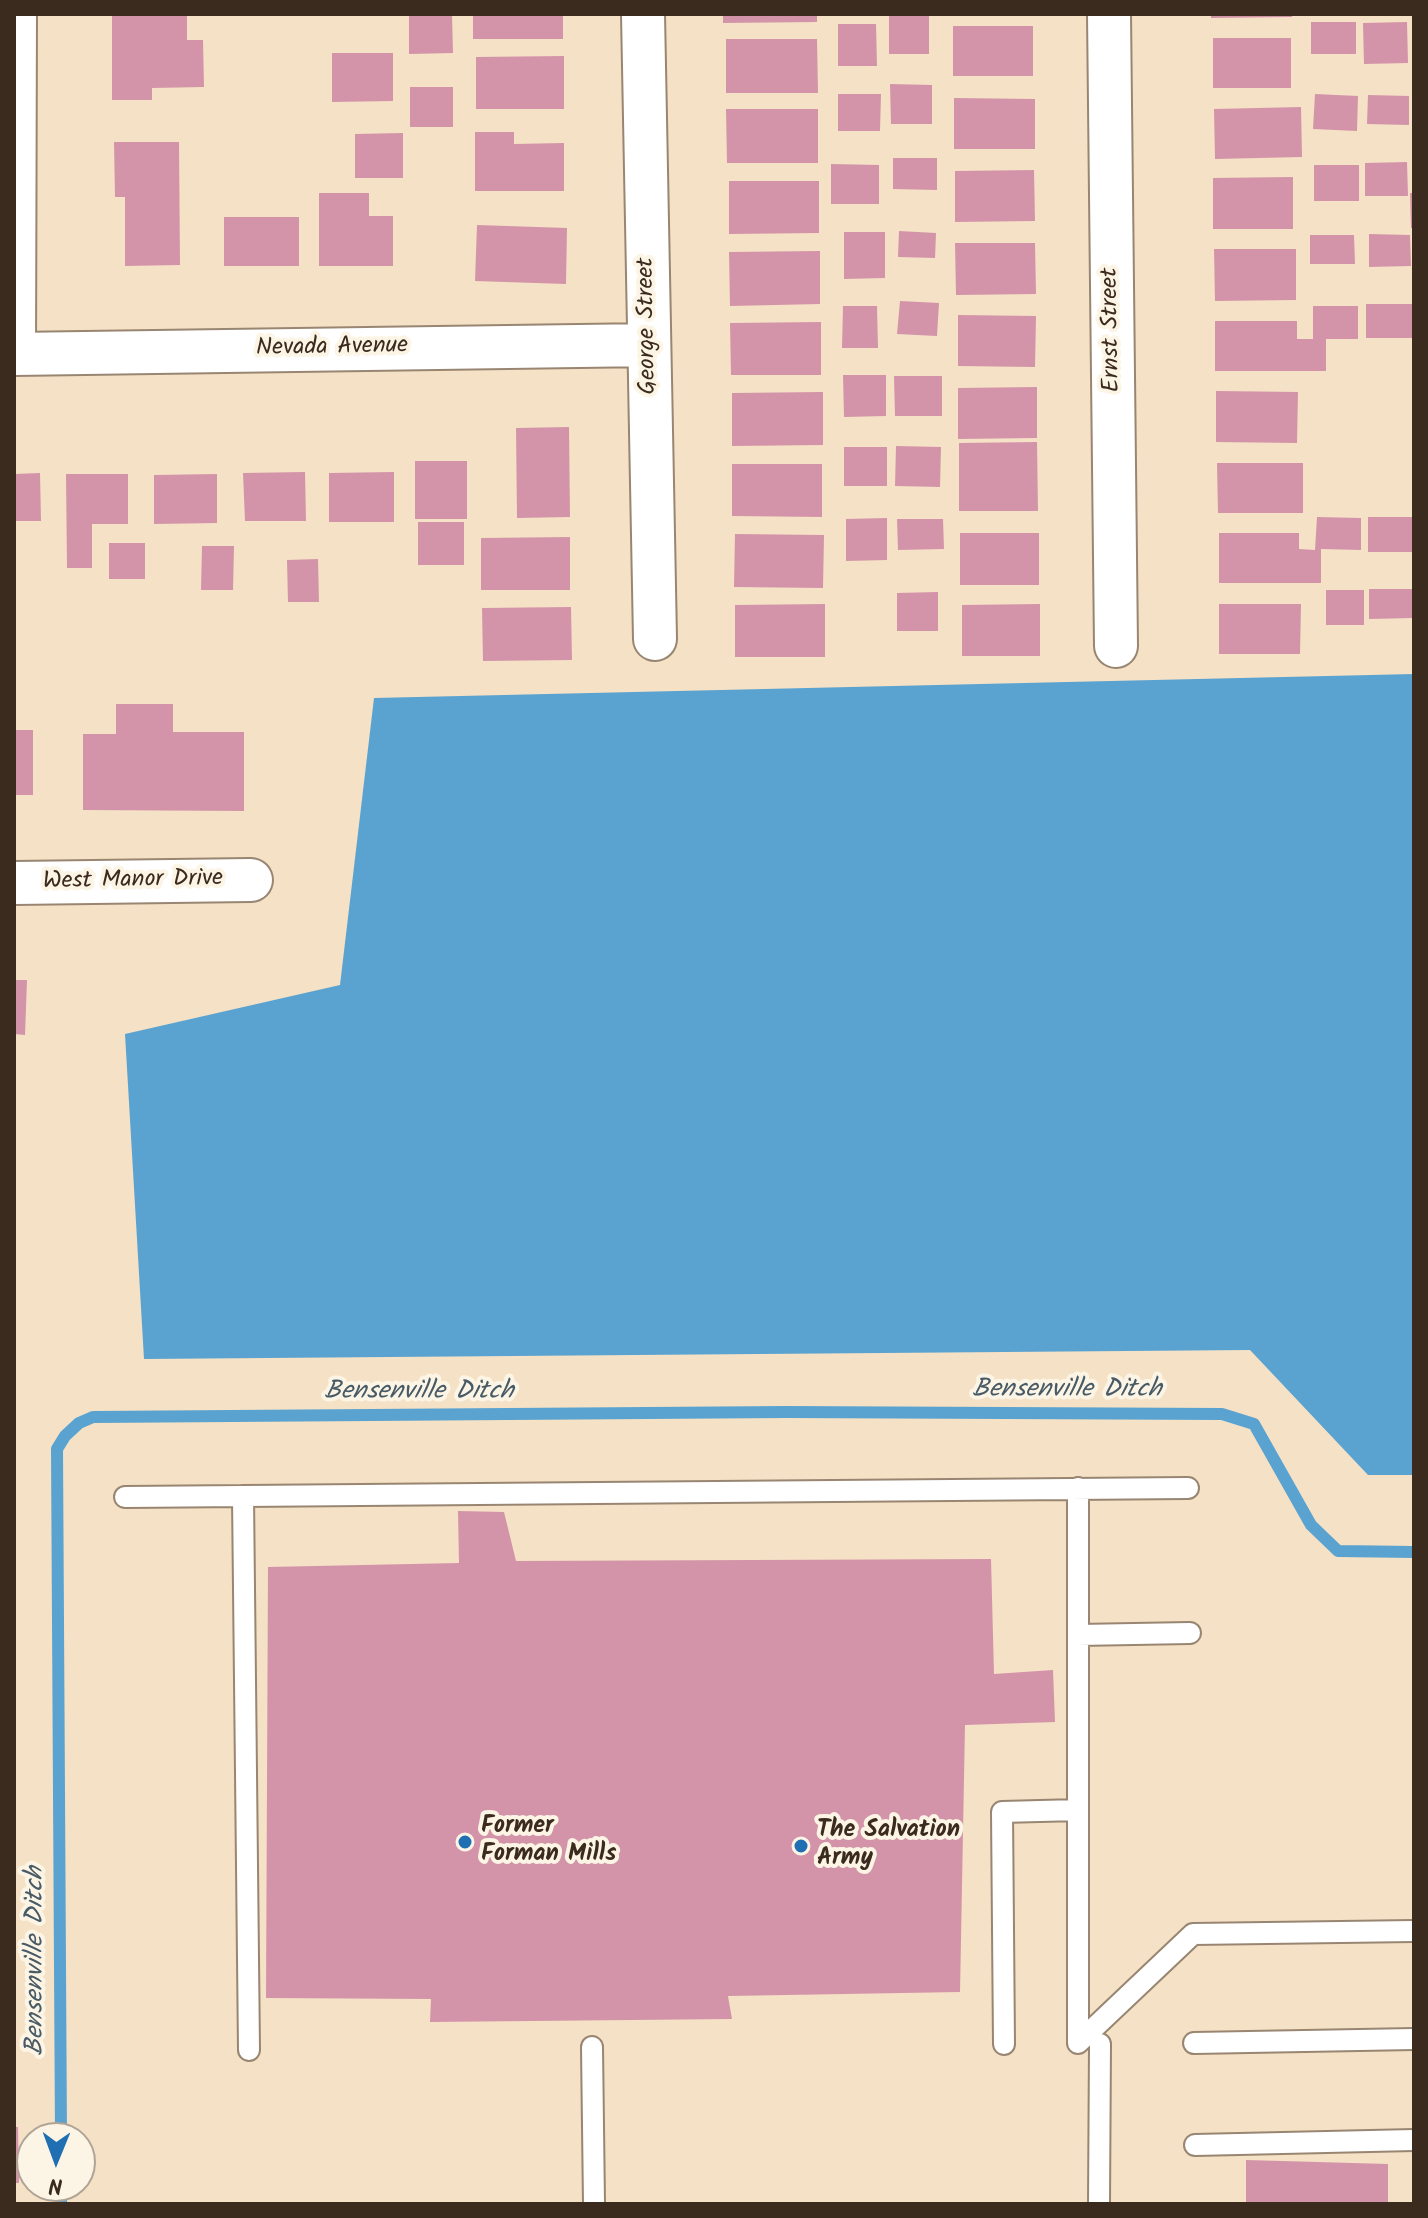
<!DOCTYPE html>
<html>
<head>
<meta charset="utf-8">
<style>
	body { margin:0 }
	#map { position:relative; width:1428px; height:2218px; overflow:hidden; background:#f5e1c5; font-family:Kalam,sans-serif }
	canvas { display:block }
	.frame { position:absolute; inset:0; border:16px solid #3b2a1e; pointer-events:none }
	.north { position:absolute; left:16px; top:2122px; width:80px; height:80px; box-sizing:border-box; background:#fcf5e5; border:2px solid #afa495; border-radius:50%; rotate:181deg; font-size:22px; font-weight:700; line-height:32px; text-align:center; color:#3b2a1e }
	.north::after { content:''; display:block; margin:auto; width:28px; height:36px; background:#1f6fb2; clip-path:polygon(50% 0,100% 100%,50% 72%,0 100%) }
</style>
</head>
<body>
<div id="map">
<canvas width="1428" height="2218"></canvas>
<div class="frame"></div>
<div class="north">N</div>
</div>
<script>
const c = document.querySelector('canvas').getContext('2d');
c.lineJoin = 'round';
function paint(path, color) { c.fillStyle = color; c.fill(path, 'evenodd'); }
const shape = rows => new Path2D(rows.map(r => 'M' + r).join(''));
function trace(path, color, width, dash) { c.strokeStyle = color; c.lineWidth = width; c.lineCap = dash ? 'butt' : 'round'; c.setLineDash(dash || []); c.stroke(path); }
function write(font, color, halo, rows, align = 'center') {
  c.font = font + ' Kalam,sans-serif'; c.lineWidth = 8; c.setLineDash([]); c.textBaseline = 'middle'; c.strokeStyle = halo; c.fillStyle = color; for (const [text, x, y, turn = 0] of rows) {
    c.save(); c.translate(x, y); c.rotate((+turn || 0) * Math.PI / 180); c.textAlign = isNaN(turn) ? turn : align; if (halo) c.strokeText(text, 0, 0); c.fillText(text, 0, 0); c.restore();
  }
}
paint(shape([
	[1414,674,1414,1475,1368,1475,1250,1350,144,1359,125,1034,340,985,374,698]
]), '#5aa3d1');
trace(shape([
	[61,2138,57,1449,65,1436,79,1423,93,1417,786,1412,1222,1414,1254,1424,1311,1525,1338,1551,1414,1552],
	[61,2186,61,2204]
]), '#5aa3d1', 12);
paint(shape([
	[112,14,187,14,187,40,203,40,204,87,152,88,152,100,112,100],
	[409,14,452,14,453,53,409,54],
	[473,14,563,14,563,39,473,39],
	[723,14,817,14,817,22,723,23],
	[889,14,929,14,929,54,889,54],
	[1211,14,1292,14,1292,17,1211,18],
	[1311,22,1356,22,1356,54,1311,54],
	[1407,22,1408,63,1364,64,1363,23],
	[838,24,876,24,877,66,838,66],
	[953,26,1033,26,1033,76,953,76],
	[1213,38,1291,38,1291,88,1213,88],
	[726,39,817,39,818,93,726,93],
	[332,53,393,53,393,101,332,102],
	[564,56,564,109,476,109,476,57],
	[890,84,932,85,932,124,891,124],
	[410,87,453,87,453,127,410,127],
	[838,94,881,94,880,131,838,131],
	[1315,94,1358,96,1357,131,1313,129],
	[1368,95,1409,96,1409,125,1367,124],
	[954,98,1035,99,1035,149,954,149],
	[1301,107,1302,157,1215,159,1214,109],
	[726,109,818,109,818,163,727,163],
	[475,132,514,132,514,144,564,143,564,191,475,191],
	[403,133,403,178,355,178,355,134],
	[114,142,179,142,180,265,125,266,125,197,115,197],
	[893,158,937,158,937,190,893,189],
	[1407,162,1408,196,1365,196,1365,163],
	[831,164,879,165,879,204,831,204],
	[1314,165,1359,165,1359,201,1314,201],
	[1034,170,1035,221,955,222,955,171],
	[1293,177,1293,229,1213,229,1213,178],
	[729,181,819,181,819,233,729,234],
	[319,193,369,193,369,216,393,216,393,266,319,266],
	[1410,193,1414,193,1414,228,1411,228],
	[224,217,299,217,299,266,224,266],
	[477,225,567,228,566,284,475,281],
	[899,231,936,233,935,258,898,257],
	[844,232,885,232,885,278,844,279],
	[1369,234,1410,235,1411,266,1369,267],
	[1310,235,1354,235,1355,264,1310,264],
	[955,243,1035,243,1036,294,956,295],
	[1214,249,1296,249,1296,300,1215,301],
	[820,251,820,304,730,306,729,252],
	[900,301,939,303,937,336,897,334],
	[1366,304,1414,304,1414,338,1366,338],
	[843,306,877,306,878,348,842,348],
	[1313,306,1358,306,1358,339,1326,339,1326,371,1215,371,1215,321,1297,321,1297,339,1313,339],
	[958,315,1036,316,1035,367,958,366],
	[821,322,821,375,731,375,730,323],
	[843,375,886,375,886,416,844,417],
	[894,376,942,376,942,416,895,416],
	[1037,387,1037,438,958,439,958,388],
	[1216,391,1298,392,1297,443,1216,442],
	[823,392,823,445,732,446,732,393],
	[569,427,570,517,517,518,516,428],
	[1037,442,1038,511,959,511,959,443],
	[896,446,941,447,940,487,895,486],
	[844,447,887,447,887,486,844,486],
	[415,461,467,461,467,519,415,519],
	[1217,463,1303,463,1303,513,1218,513],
	[732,464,822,464,822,517,732,516],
	[305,472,306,521,245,521,243,473],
	[394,472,394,522,329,522,329,473],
	[40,473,41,521,14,521,14,474],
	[66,474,128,474,128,524,92,524,92,568,67,568],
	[217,474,217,523,154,524,154,475],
	[1317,517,1361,518,1361,550,1321,549,1321,583,1219,583,1219,533,1299,533,1299,549,1315,550],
	[1368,517,1414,517,1414,552,1368,552],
	[887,518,887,560,846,561,846,519],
	[897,519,943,519,944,549,898,550],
	[418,522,464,522,464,565,418,565],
	[960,533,1039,533,1039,585,960,585],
	[735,534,824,535,823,588,734,587],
	[570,537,570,590,481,590,481,538],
	[109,543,145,543,145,579,109,579],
	[202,546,234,546,233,590,201,590],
	[318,559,319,602,288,602,287,560],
	[1369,589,1414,589,1414,618,1369,619],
	[1326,590,1364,590,1364,625,1326,625],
	[938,592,938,631,897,631,897,593],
	[825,604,825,657,735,657,735,605],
	[1040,604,1040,656,962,656,962,605],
	[1219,604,1301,604,1300,654,1219,654],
	[571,607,572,660,483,661,482,608],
	[116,704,173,704,173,732,244,732,244,811,83,810,83,734,116,734],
	[14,730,33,730,33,795,14,795],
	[14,980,27,980,25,1035,14,1034],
	[458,1511,504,1512,516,1561,991,1559,994,1674,1053,1670,1055,1722,965,1725,960,1992,728,1996,732,2019,430,2022,431,1999,266,1998,268,1567,459,1563],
	[14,2127,18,2127,19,2183,14,2183],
	[1246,2160,1388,2164,1388,2204,1246,2204]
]), '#d394a9');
const service = shape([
	[243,1496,249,2050],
	[125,1497,1188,1488],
	[1078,1635,1190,1633],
	[1078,2043,1078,1488],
	[1078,2043,1193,1934,1414,1931],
	[1194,2043,1414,2039],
	[1004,2044,1002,1812,1078,1810],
	[592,2047,594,2204],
	[1195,2145,1414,2140],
	[1099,2204,1100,2044]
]);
const minor = shape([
	[643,14,655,639],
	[1109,14,1116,646],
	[14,354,649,345],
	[14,354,15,14],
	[14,883,251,880]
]);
trace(service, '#988672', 24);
trace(minor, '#988672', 46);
trace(service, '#fff', 20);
trace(minor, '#fff', 42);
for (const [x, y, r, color] of [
	[465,1842,8,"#1f6fb2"],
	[801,1846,8,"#1f6fb2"]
]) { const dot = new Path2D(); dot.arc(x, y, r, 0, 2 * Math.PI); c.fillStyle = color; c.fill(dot); trace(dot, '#fcf5e5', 3); }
write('24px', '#3b2a1e', '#fcf5e5', [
	["George Street",649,326,-91],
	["Ernst Street",1113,330,-91],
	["Nevada Avenue",332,349,-1],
	["West Manor Drive",133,882,-1]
]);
write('bold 24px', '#3b2a1e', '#fcf5e5', [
	["Former",481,1828],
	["Forman Mills",481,1856],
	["The Salvation",817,1832],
	["Army",817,1860]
], 'left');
write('italic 26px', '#475a66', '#fcf5e5', [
	["Bensenville Ditch",1067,1392],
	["Bensenville Ditch",419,1394],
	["Bensenville Ditch",38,1961,-90]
]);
</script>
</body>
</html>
